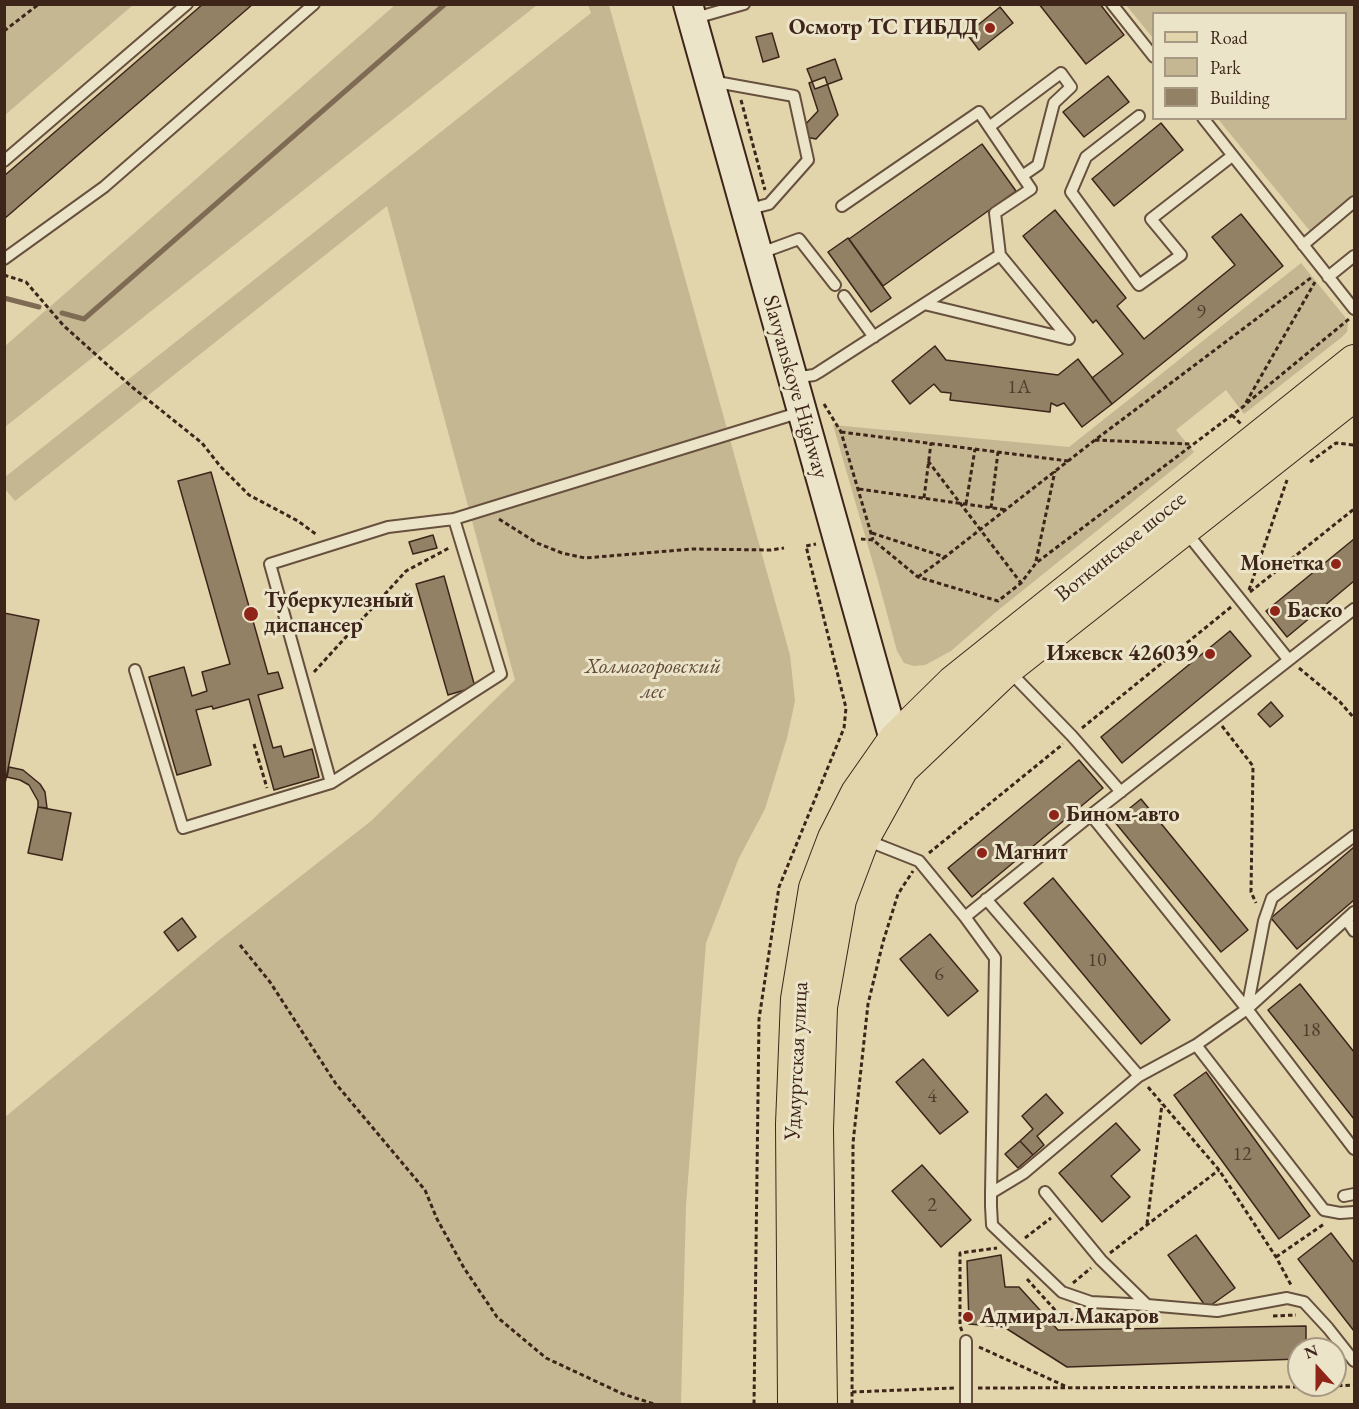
<!DOCTYPE html>
<html>
<head>
<meta charset="utf-8">
<style>
	body { margin:0 }
	#map { position:relative; width:1359px; height:1409px; overflow:hidden; background:#e2d5ac; font-family:"EB Garamond",serif }
	canvas { display:block }
	.frame { position:absolute; inset:0; border:6px solid #3e251a; pointer-events:none }
	.legend { position:absolute; left:1152px; top:12px; width:195px; height:108px; box-sizing:border-box; background:#ece4c9; border:2px solid #a69883; margin:0; padding:8px 10px; list-style:none; font-size:18px; color:#3e251a }
	.legend li { display:flex; align-items:center; gap:12px; height:30px }
	.legend b { width:30px; border:2px solid #a69883 }
	.north { position:absolute; left:1287px; top:1337px; width:60px; height:60px; box-sizing:border-box; background:#ece4c9; border:2px solid #a69883; border-radius:50%; rotate:339deg; font-size:16px; font-weight:700; line-height:24px; text-align:center; color:#3e251a }
	.north::after { content:''; display:block; margin:auto; width:21px; height:27px; background:#8f2418; clip-path:polygon(50% 0,100% 100%,50% 72%,0 100%) }
</style>
</head>
<body>
<div id="map">
<canvas width="1359" height="1409"></canvas>
<div class="frame"></div>
<ul class="legend">
<li><b style="height:8px;background:#e2d5ac"></b>Road</li>
<li><b style="height:16px;background:#c6b793"></b>Park</li>
<li><b style="height:16px;background:#938166"></b>Building</li>
</ul>
<div class="north">N</div>
</div>
<script>
const c = document.querySelector('canvas').getContext('2d');
c.lineJoin = 'round';
function paint(path, color) { c.fillStyle = color; c.fill(path, 'evenodd'); }
const shape = rows => new Path2D(rows.map(r => 'M' + r).join(''));
function trace(path, color, width, dash) { c.strokeStyle = color; c.lineWidth = width; c.lineCap = dash ? 'butt' : 'round'; c.setLineDash(dash || []); c.stroke(path); }
function write(font, color, halo, rows, align = 'center') {
  c.font = font + ' "EB Garamond",serif'; c.lineWidth = 6; c.setLineDash([]); c.textBaseline = 'middle'; c.strokeStyle = halo; c.fillStyle = color; for (const [text, x, y, turn = 0] of rows) {
    c.save(); c.translate(x, y); c.rotate((+turn || 0) * Math.PI / 180); c.textAlign = isNaN(turn) ? turn : align; if (halo) c.strokeText(text, 0, 0); c.fillText(text, 0, 0); c.restore();
  }
}
paint(shape([
	[5,4,133,4,133,5,5,115],
	[395,5,537,5,5,427,5,346],
	[588,5,609,5,790,655,795,701,787,738,765,809,739,858,706,943,686,1206,681,1404,5,1404,5,1117,218,941,371,821,515,680,387,206,15,501,5,489,5,477,591,13],
	[1126,5,1354,5,1354,195,1310,231,1218,119,1346,118,1346,14,1154,14,1153,38],
	[1301,263,1345,317,1348,324,1347,332,1342,337,1244,414,1226,390,1176,430,1194,452,1186,459,996,612,951,651,925,665,914,666,904,663,897,651,879,584,833,425,1069,447]
]), '#c6b793');
trace(shape([
	[4,298,39,307],
	[62,313,84,319,445,4]
]), '#7f6b54', 5);
const building = shape([
	[203,4,253,4,4,219,4,176,203,4],
	[1039,4,1100,4,1124,35,1086,64,1039,4],
	[1000,7,1013,23,979,50,967,34,1000,7],
	[772,33,779,57,763,62,756,37,772,33],
	[835,59,842,79,815,89,807,69,835,59],
	[1108,76,1129,102,1084,137,1063,112,1108,76],
	[825,77,838,115,816,139,806,137,803,127,818,111,809,83,825,77],
	[1161,123,1183,150,1114,206,1092,179,1161,123],
	[982,144,1016,191,883,286,849,239,982,144],
	[1055,210,1126,298,1117,306,1144,339,1235,265,1212,237,1241,214,1283,266,1112,404,1092,378,1123,354,1096,320,1093,323,1023,236,1055,210],
	[848,238,891,298,871,312,828,252,848,238],
	[935,346,946,360,1058,375,1078,359,1112,404,1082,427,1064,403,1057,406,1051,403,1050,412,950,400,951,393,941,392,934,384,910,404,892,381,935,346],
	[211,472,268,674,278,672,283,688,258,695,273,748,281,746,284,757,312,749,319,777,274,790,249,699,213,709,212,706,196,710,211,765,177,775,149,677,184,667,192,696,207,691,202,672,230,664,178,481,211,472],
	[433,535,437,548,413,554,409,542,433,535],
	[1354,539,1354,581,1287,637,1266,611,1354,539],
	[444,576,475,687,448,695,416,584,444,576],
	[4,613,39,620,4,788,4,613],
	[1230,631,1251,656,1122,763,1101,737,1230,631],
	[1271,702,1283,716,1270,727,1258,714,1271,702],
	[1079,760,1103,788,972,897,948,868,1079,760],
	[9,767,23,770,40,784,45,792,47,808,38,807,38,801,29,785,20,780,7,777,9,767],
	[1141,799,1248,930,1221,952,1114,821,1141,799],
	[38,807,71,813,62,860,28,853,38,807],
	[1354,847,1354,900,1297,949,1271,918,1354,847],
	[1053,878,1170,1020,1141,1044,1024,903,1053,878],
	[182,918,196,937,178,951,164,932,182,918],
	[930,934,978,991,948,1016,900,959,930,934],
	[1300,984,1354,1052,1354,1119,1268,1010,1300,984],
	[923,1059,968,1112,940,1134,896,1082,923,1059],
	[1206,1072,1310,1216,1279,1239,1174,1095,1206,1072],
	[1046,1094,1063,1113,1037,1136,1044,1145,1033,1155,1020,1141,1033,1129,1022,1116,1046,1094],
	[1116,1123,1140,1150,1111,1176,1130,1197,1102,1222,1059,1173,1116,1123],
	[1020,1141,1033,1155,1018,1168,1005,1154,1020,1141],
	[922,1165,971,1220,941,1247,892,1191,922,1165],
	[1331,1233,1354,1263,1354,1331,1298,1259,1331,1233],
	[1196,1235,1235,1288,1207,1308,1168,1255,1196,1235],
	[1001,1255,1005,1287,1019,1287,1058,1330,1306,1326,1306,1349,1299,1349,1299,1359,1067,1367,1004,1327,969,1324,967,1261,1001,1255]
]);
paint(building, '#938166');
trace(building, '#3e251a', 1.5);
const lane = shape([
	[1112,4,1154,57],
	[692,19,744,4],
	[711,81,794,96,808,160,769,204,746,210],
	[1139,116,1086,157,1071,192,1139,285,1181,255,1151,219,1232,156],
	[1203,118,1354,309],
	[989,127,1061,73,1071,87,1054,103,1038,165,1022,176],
	[4,161,187,4],
	[842,206,979,112,1031,189,995,213,1000,255],
	[1303,245,1354,202],
	[758,254,799,239,835,285],
	[4,259,104,187,314,4],
	[1328,277,1354,256],
	[844,296,874,337],
	[793,378,814,375,819,372,1000,255,1069,339,924,304],
	[1186,532,1288,659],
	[135,670,183,828,331,783,270,564,388,527,454,519,801,412],
	[1009,671,1072,736,1121,792],
	[331,783,501,674,454,519],
	[1091,815,1247,1009,1354,1149],
	[866,840,919,861,965,917],
	[986,899,1139,1076],
	[1354,912,1247,1009,1196,1045,1139,1076,1024,1173,991,1193,991,1206,992,1225,1062,1292,1091,1302,1147,1305,1217,1311,1287,1298,1304,1302,1328,1328,1354,1361],
	[1346,919,1354,931],
	[1247,1009,1264,921,1272,898,1354,836],
	[1196,1045,1324,1210,1340,1213,1354,1212],
	[1045,1192,1101,1260,1147,1305],
	[991,1193,995,958,965,917,1091,815,1354,609],
	[1344,1196,1354,1194],
	[966,1341,966,1404]
]);
const secondary = shape([
	[688,4,900,761]
]);
const primary = shape([
	[794,1404,792,1124,797,999,815,888,834,838,857,793,894,740,953,682,1354,361],
	[821,1404,817,1129,821,1007,840,900,863,839,902,769,1007,669,1354,395]
]);
trace(lane, '#67513e', 14);
trace(secondary, '#3e251a', 32);
trace(primary, '#3e251a', 34);
trace(shape([
	[4,31,39,4],
	[741,100,765,190],
	[4,275,26,282,63,325,132,387,202,443,220,466,249,495,298,521,317,535],
	[1247,403,1349,319],
	[824,404,841,432,873,540],
	[1232,415,1241,424],
	[841,432,1068,461],
	[1095,440,1190,444],
	[928,461,1021,583],
	[1310,462,1336,443,1354,445],
	[859,489,1007,510],
	[924,498,931,443],
	[966,504,975,449],
	[991,508,998,452],
	[499,519,537,543,562,553,585,558,692,549,771,550,784,548],
	[872,533,945,557,1095,440,1312,277],
	[861,539,873,540,918,577,998,601,1021,583,1036,563,1244,406,1315,282],
	[1036,561,1055,471],
	[918,577,945,557],
	[1249,590,1287,480],
	[1250,592,1354,509],
	[1299,668,1340,702,1354,718],
	[314,672,406,571,449,548],
	[1222,726,1253,766,1251,892,1256,903],
	[1082,728,1231,607],
	[254,744,267,788],
	[929,853,1063,744],
	[240,945,270,982,336,1084,425,1190,437,1219,464,1268,497,1317,546,1358,623,1394,654,1404],
	[1148,1087,1219,1170,1276,1257,1291,1285],
	[1147,1224,1162,1104],
	[1025,1238,1051,1218],
	[1110,1253,1219,1170],
	[1276,1257,1324,1224],
	[1027,1279,1064,1320,1125,1319],
	[1073,1283,1091,1268],
	[1273,1316,1296,1315],
	[962,1331,960,1326,960,1253,997,1248],
	[979,1347,1065,1386],
	[978,1388,1315,1387,1354,1385],
	[852,1392,954,1388],
	[754,1404,759,1019,779,887,844,728,846,708,806,546,816,544],
	[852,1404,853,1143,868,1004,883,942,898,894,913,871]
]), '#3e251a', 3, [4.5, 3]);
trace(lane, '#ece4c9', 10);
trace(secondary, '#ece4c9', 28);
trace(primary, '#e2d5ac', 32);
for (const [x, y, r, color] of [
	[990,28,6,"#8f2418"],
	[1336,564,6,"#8f2418"],
	[1275,611,6,"#8f2418"],
	[251,614,8,"#8f2418"],
	[1210,654,6,"#8f2418"],
	[1054,815,6,"#8f2418"],
	[982,853,6,"#8f2418"],
	[968,1317,6,"#8f2418"]
]) { const dot = new Path2D(); dot.arc(x, y, r, 0, 2 * Math.PI); c.fillStyle = color; c.fill(dot); trace(dot, '#ece4c9', 2); }
write('20px', '#533c2d', null, [
	["9",1201,313],
	["1А",1019,388],
	["10",1097,961],
	["6",939,975],
	["18",1311,1031],
	["4",932,1097],
	["12",1242,1155],
	["2",932,1206]
]);
write('bold 22px', '#3e251a', '#ece4c9', [
	["Осмотр ТС ГИБДД",978,28,"right"],
	["Монетка",1324,564,"right"],
	["Туберкулезный",264,601],
	["диспансер",264,626],
	["Баско",1287,611],
	["Ижевск 426039",1198,654,"right"],
	["Бином-авто",1066,815],
	["Магнит",994,853],
	["Адмирал Макаров",980,1317]
], 'left');
write('22px', '#3e251a', '#ece4c9', [
	["Slavyanskoye Highway",795,387,74],
	["Воткинское шоссе",1121,547,-39],
	["Удмуртская улица",797,1061,-87]
]);
write('italic 22px', '#604a38', '#ece4c9', [
	["Холмогоровский",653,667],
	["лес",653,692]
]);
</script>
</body>
</html>
